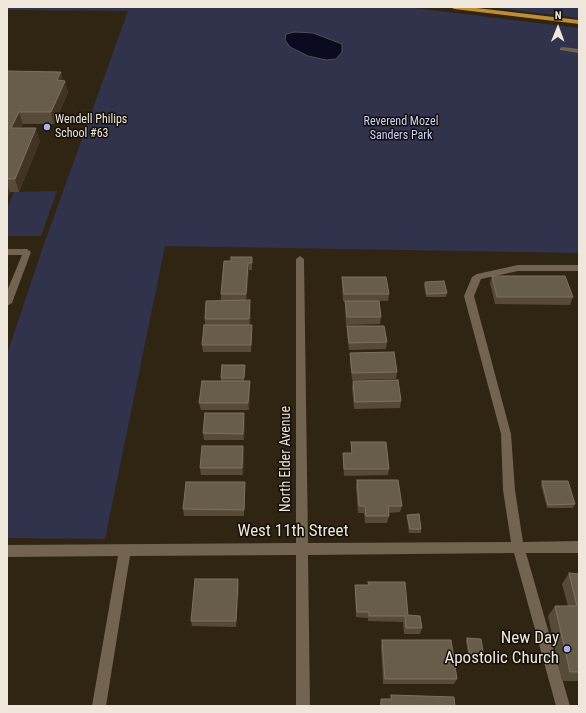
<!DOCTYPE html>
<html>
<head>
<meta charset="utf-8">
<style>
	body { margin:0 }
	#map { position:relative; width:586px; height:713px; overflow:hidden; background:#302412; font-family:"Roboto Condensed",sans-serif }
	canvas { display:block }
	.frame { position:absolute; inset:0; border:8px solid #efe7dc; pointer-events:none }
	.north { position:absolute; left:538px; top:8px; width:40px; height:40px; -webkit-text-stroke:3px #130e07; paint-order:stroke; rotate:1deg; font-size:11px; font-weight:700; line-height:16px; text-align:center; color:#efe7dc }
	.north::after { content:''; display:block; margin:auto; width:14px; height:18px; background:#efe7dc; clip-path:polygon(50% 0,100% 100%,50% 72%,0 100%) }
</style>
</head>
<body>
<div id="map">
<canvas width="586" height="713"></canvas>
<div class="frame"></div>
<div class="north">N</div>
</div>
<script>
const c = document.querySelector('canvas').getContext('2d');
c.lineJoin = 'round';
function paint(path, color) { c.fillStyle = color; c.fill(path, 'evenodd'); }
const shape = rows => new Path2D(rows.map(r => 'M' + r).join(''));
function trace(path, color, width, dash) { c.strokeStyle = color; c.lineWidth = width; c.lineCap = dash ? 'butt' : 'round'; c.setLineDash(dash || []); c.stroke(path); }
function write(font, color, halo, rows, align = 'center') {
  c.font = font + ' "Roboto Condensed",sans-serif'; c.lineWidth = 3; c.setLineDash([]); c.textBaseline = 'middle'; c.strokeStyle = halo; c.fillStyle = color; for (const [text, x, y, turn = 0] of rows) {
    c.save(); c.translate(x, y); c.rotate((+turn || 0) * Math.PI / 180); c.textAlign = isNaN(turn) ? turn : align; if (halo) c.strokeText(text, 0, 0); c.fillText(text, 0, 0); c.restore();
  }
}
paint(shape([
	[7,7,406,7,579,28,579,253,165,246,105,539,7,538,7,354,44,244,128,11,7,10],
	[489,7,579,7,579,18],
	[57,191,41,236,7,236,7,208,14,192]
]), '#30334b');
const water = shape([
	[295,32,313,33,342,44,342,52,336,59,326,60,308,56,290,47,285,40,286,34,295,32]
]);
paint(water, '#0a0b21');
trace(water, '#4f4d59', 1);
paint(shape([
	[562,47,579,49,579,53,560,50,560,48,562,47],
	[7,249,27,249,31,252,12,303,7,306,7,291,22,255,7,255,7,249],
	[300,256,304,259,308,543,511,542,503,490,501,434,464,296,472,277,477,274,518,265,579,265,579,271,518,271,481,279,474,296,511,434,515,490,523,542,579,541,579,553,526,553,570,706,556,706,514,553,308,555,310,706,296,706,296,555,130,556,106,706,92,706,118,556,7,557,7,545,296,543,296,259,300,256]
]), '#736451');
paint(shape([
	[451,7,468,7,579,20,579,24,454,9,451,7]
]), '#bf8d35');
paint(shape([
	[7,71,65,81,68,93,54,124,23,124,21,128,40,141,19,192,10,192,7,197],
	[252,257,252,270,249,270,246,300,251,308,250,325,252,332,251,352,203,352,202,345,205,325,205,319,221,301,221,294,231,261],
	[492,276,573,297,570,305,495,304,490,283],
	[342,277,389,294,388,301,379,301,381,317,380,324,346,325,345,308,345,301,343,301,342,285],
	[425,282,447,293,446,297,426,297,424,285],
	[347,326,387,342,386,349,349,350,347,334],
	[350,353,397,372,396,379,352,380,350,360],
	[245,365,244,381,250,381,250,388,249,410,201,410,199,403,221,381,221,378],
	[353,381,401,401,400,408,354,409,352,388],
	[245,420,244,440,204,440,203,433],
	[351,442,389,469,388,475,344,476,343,460,343,453,351,453],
	[244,452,243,475,201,475,200,468],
	[357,480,402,506,400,512,388,513,389,516,387,523,365,523,364,513,358,513,356,487],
	[542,481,575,504,573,508,547,508,541,485],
	[245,489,244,516,184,516,183,509],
	[407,515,421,529,421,533,409,533,407,518],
	[569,573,579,574,579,681,562,681,548,616,555,606,568,606,562,584],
	[368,582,408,615,422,628,420,634,404,634,403,622,368,621,368,618,356,617,355,591,355,585,368,585],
	[239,585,236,627,192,626,191,621],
	[467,638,484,657,483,659,469,660,466,641],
	[382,640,457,679,454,684,383,684,381,646],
	[391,695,455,706,380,706,381,699,390,699]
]), '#574b38');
paint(shape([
	[61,72,64,83,65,81,68,93,54,124,51,112,57,80],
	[19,112,23,124,15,140,11,128],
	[36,128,40,141,19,192,15,179],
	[7,183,10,192,7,197],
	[248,263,249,270,246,302,246,294],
	[250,300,251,308,250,326,249,319],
	[250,381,250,388,249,410,248,403],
	[244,413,245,420,244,440,243,434],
	[243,446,244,452,243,475,242,468],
	[238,579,239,585,236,627,236,621]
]), '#413422');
const building = shape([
	[7,71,61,72,57,80,65,81,51,112,19,112,11,128,36,128,15,179,7,179,7,71],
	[231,257,252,257,252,263,248,263,246,294,221,294,224,261,231,261,231,257],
	[492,276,565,276,573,297,497,297,492,276],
	[342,277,386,277,389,294,344,294,342,277],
	[444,281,447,293,427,294,425,282,444,281],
	[250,300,249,319,205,319,206,301,250,300],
	[345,301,379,301,381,317,347,317,345,301],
	[204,325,252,325,251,345,202,345,204,325],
	[347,326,384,326,387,342,349,343,347,326],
	[394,352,397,372,352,373,350,353,394,352],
	[222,365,245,365,244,378,221,378,222,365],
	[398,380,401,401,355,402,353,381,398,380],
	[202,381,250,381,248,403,199,403,202,381],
	[205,413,244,413,243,434,203,433,205,413],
	[351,442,386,442,389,469,344,469,343,453,352,453,351,442],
	[202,446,243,446,242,468,200,468,202,446],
	[357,480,398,480,402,506,388,506,389,516,366,516,365,506,359,506,357,480],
	[542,481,568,481,575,504,548,505,542,481],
	[186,482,245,482,244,510,183,509,186,482],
	[419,514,421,529,410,529,407,515,419,514],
	[569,573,579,574,579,672,570,672,555,606,577,606,569,573],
	[195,579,238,579,236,621,191,621,195,579],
	[368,582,405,582,408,615,420,616,422,628,406,628,405,616,369,616,369,612,357,612,355,585,369,585,368,582],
	[467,638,481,639,484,657,470,657,467,638],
	[382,640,451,640,457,679,385,679,382,640],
	[391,695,454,697,455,706,381,706,381,699,392,699,391,695]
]);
paint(building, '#685c4a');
trace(building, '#7d7161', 1);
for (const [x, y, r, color] of [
	[47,127,4,"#a7b1fc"],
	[567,649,4,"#a7b1fc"]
]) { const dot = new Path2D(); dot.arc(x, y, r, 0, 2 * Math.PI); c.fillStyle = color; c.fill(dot); trace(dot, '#130e07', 1.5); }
write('12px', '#efe7dc', '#130e07', [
	["Wendell Philips",55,120],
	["School #63",55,134]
], 'left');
write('12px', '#cad1fd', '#130e07', [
	["Reverend Mozel",401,122],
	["Sanders Park",401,136]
]);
write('14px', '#efe7dc', '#130e07', [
	["North Elder Avenue",286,459,-90]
]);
write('17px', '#efe7dc', '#130e07', [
	["West 11th Street",293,532]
]);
write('17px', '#efe7dc', '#130e07', [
	["New Day",559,639],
	["Apostolic Church",559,659]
], 'right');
</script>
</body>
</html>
